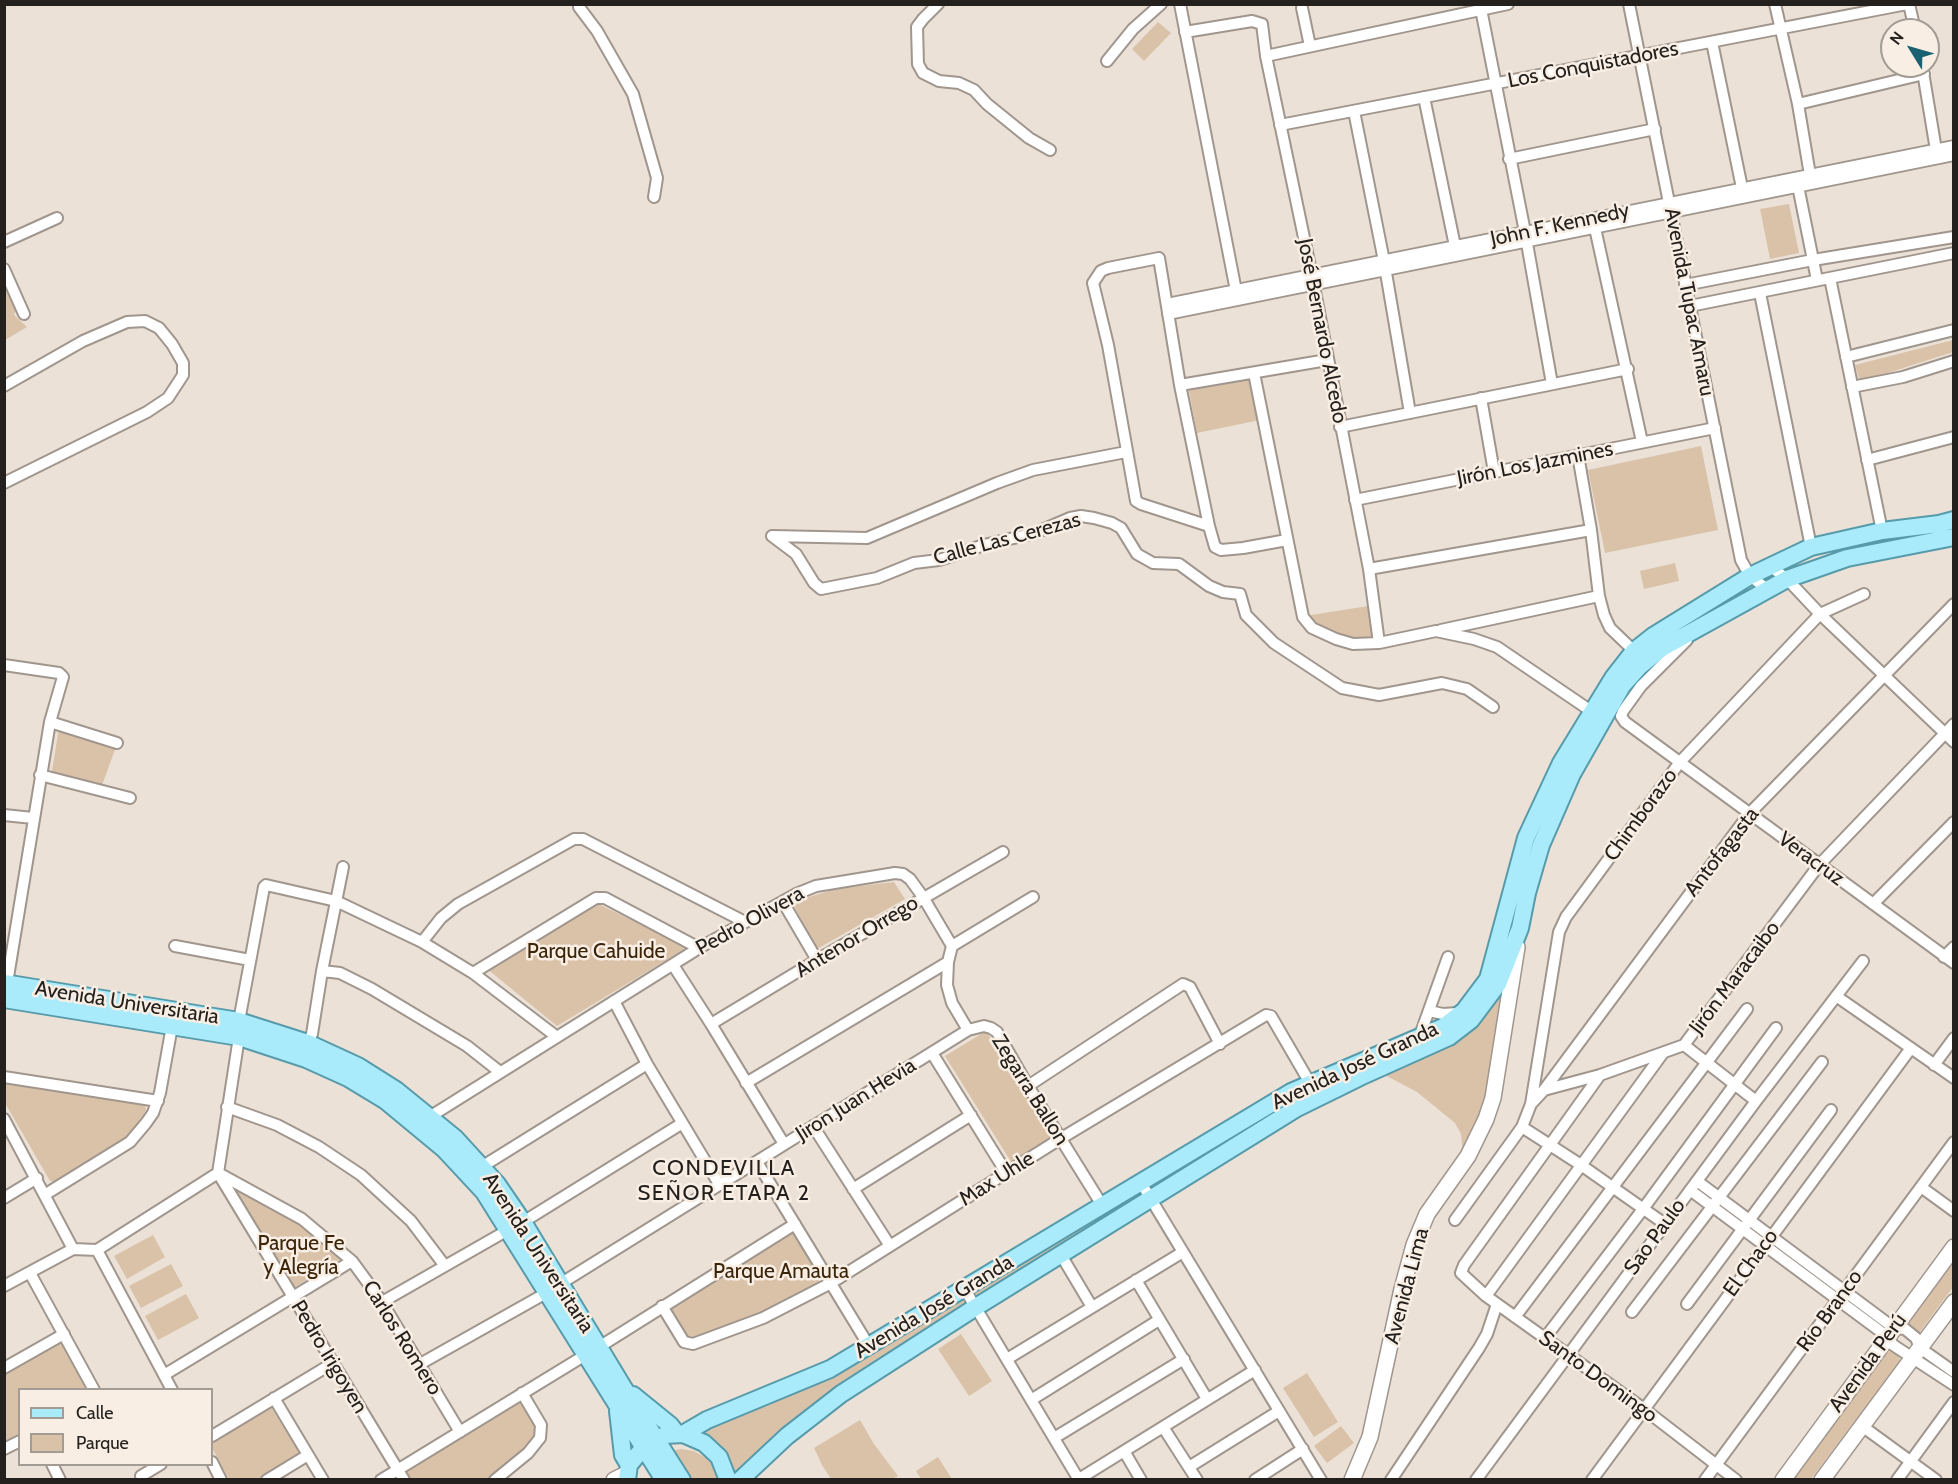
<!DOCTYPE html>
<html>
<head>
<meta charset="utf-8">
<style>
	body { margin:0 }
	#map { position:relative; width:1958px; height:1484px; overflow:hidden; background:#ebe1d7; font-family:Cabin,sans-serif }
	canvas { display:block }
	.frame { position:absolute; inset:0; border:6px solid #24201d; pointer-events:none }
	.legend { position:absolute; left:18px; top:1388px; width:195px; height:78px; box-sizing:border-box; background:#f8eee4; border:2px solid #a39c94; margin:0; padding:8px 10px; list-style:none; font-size:18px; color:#24201d }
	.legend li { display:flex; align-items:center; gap:12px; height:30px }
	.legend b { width:30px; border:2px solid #a39c94 }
	.north { position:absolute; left:1880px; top:18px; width:60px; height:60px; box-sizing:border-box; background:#f8eee4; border:2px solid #a39c94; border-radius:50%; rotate:307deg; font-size:16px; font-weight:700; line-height:24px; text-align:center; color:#24201d }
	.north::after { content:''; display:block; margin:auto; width:21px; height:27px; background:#1a6271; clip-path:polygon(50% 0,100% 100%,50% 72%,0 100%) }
</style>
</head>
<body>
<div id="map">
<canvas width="1958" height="1484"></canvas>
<div class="frame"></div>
<ul class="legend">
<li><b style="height:8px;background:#aaebfb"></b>Calle</li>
<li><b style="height:16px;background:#dac2a9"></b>Parque</li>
</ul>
<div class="north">N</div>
</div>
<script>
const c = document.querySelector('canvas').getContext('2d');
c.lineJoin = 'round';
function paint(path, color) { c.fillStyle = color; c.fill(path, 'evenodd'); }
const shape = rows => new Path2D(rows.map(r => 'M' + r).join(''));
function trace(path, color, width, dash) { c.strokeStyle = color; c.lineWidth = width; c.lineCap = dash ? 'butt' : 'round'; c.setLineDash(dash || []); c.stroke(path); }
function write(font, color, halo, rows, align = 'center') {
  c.font = font + ' Cabin,sans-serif'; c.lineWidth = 5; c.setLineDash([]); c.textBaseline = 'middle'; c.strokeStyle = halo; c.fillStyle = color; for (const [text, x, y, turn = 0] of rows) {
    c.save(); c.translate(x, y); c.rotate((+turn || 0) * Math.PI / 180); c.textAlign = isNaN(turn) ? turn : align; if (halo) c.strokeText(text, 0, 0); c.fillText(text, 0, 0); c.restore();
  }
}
paint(shape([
	[1158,22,1171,33,1144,61,1132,49],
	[1789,204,1799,253,1770,259,1760,209],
	[4,275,18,303,14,315,27,327,5,340],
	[1953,340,1953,352,1860,382,1855,365],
	[1250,375,1260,420,1197,433,1188,386],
	[1701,446,1718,530,1605,553,1588,470],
	[1675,563,1679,581,1644,589,1640,571],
	[1368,606,1373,641,1343,638,1305,616],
	[59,728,116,747,101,788,51,777],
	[894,882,905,899,817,949,792,902,836,889],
	[594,902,688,947,557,1026,486,968],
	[1504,980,1492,1090,1463,1153,1461,1134,1455,1123,1417,1092,1381,1073],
	[986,1031,1054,1140,1013,1165,945,1056],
	[4,1082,145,1105,146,1110,130,1135,55,1182,50,1181,5,1103],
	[1234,1135,1237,1140,1075,1243,735,1475,732,1474,694,1431,829,1375],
	[234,1192,245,1192,290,1216,342,1258,295,1287,292,1286],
	[792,1232,822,1281,786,1301,756,1314,687,1339,668,1308],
	[153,1235,165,1257,127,1279,114,1256],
	[1953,1260,1953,1287,1919,1333,1914,1332,1908,1324],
	[171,1264,183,1286,141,1308,129,1286],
	[186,1294,199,1318,158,1340,145,1316],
	[961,1334,992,1381,969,1396,938,1349],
	[57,1342,63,1344,88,1389,20,1390,19,1435,5,1443,5,1373],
	[1893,1351,1899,1356,1900,1361,1811,1479,1792,1480,1888,1352],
	[1307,1373,1338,1422,1314,1437,1283,1388],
	[517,1398,539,1433,536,1440,487,1479,409,1479,403,1469],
	[271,1407,300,1454,260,1479,229,1479,212,1448,212,1442],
	[860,1420,874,1444,898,1476,892,1479,831,1479,822,1465,814,1448],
	[1341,1426,1354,1443,1327,1463,1314,1446],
	[681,1449,694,1451,706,1458,715,1468,719,1479,688,1479,671,1451],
	[938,1457,952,1479,921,1479,916,1471]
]), '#dac2a9');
const street = shape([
	[938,4,923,19,917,27,918,64,923,73,939,81,959,83,974,90,987,104,1029,138,1050,150],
	[1180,4,1237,296],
	[1480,4,1525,232,1552,384],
	[1629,4,1741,560,1750,576,1767,589],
	[1775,4,1798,104,1810,175],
	[1909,4,1915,30],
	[579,7,597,31,633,94,657,178,654,197],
	[1302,8,1310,46],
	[1185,32,1252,21,1262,24,1266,56,1312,276,1369,569,1379,643],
	[1712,42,1742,188],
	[1266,56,1508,4],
	[1107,61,1133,29,1161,4],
	[1922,66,1936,150],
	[1424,97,1455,246],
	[1798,104,1924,74],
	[1354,111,1384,261,1410,413],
	[1280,125,1907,4],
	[1509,159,1655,129],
	[1797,181,1817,280],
	[1595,228,1642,442],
	[4,242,57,218],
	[4,269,24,314],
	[1830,278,1882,531],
	[1685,285,1813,260,1954,237],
	[1760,293,1811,547],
	[1167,304,1954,146],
	[1690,306,1954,253],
	[1168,314,1954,155],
	[1846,357,1954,330],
	[1254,373,1303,617,1312,628,1336,639,1353,644,1379,643,1436,631,1474,639,1497,647,1591,711],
	[1180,385,1327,360],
	[4,386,83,341,127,322,145,321,159,328,172,344,183,363,183,375,168,398,147,412,4,483],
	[1852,387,1903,377,1954,361],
	[1481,398,1494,472],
	[1340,427,1628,369],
	[1578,455,1591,530,1599,596,1604,615,1610,628,1634,651],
	[1867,460,1954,437],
	[1355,500,1715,428],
	[1209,526,1141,504,1136,501,1108,345,1093,283,1101,271,1108,268,1159,258,1180,385,1209,526,1215,547,1221,550,1243,548,1287,540],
	[772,536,796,554,814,583,821,589,877,578,914,563,939,560,984,545,1035,533,1070,518,1081,516,1094,518,1112,523,1121,528,1137,554,1153,563,1179,564,1209,586,1223,592,1240,594,1246,615,1274,643,1342,688,1379,695,1442,683,1467,689,1493,707],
	[772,536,867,538,997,483,1033,470,1126,452],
	[1770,566,1787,579,1820,614,1954,742],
	[1369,569,1591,530],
	[1441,630,1599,596],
	[1687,640,1641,686,1623,711,1621,716,1625,722,1954,963],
	[4,665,59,673,63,677,50,722,7,983],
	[50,722,117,743],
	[40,775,130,798],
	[4,815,33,818],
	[783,902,817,960],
	[1873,904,1954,822],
	[422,942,441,918,458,904,574,839,583,839,745,922],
	[175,946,250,960],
	[952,946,1033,897],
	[1944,957,1954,947],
	[673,965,711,1024,784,1144],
	[322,971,340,973,372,989,467,1046,500,1072],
	[473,973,596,898,605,898,699,948],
	[1836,996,1954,1078],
	[614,1001,647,1064,719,1184],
	[1429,1011,1443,1014,1457,1013],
	[239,1021,264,887,266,885,336,901,422,942,473,973,557,1037],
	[711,1024,817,960,1003,852],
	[1419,1038,1448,957],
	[308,1043,312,1034,322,971,343,867],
	[1684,1045,1756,1101],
	[932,1053,1007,1174],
	[1934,1065,1954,1038],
	[1600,1075,1464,1265,1461,1273,1486,1296,1644,1409,1736,1480],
	[4,1077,158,1101],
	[746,1083,948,962],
	[1028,1086,1183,984,1190,987,1220,1044],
	[1544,1090,1600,1075,1684,1045,1819,865,1954,724],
	[1531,1104,1559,932,1566,917,1680,762,1820,614,1864,594],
	[227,1107,277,1125,319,1147,361,1175,411,1221,445,1266],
	[431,1116,699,948,796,894,816,886,895,873,903,874,910,879,923,897,952,946,948,962,947,985,952,1003,968,1030,984,1026,991,1028,997,1032,1028,1086,1102,1205],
	[4,1119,73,1249],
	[813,1126,890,1246],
	[1522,1127,1581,1165,1665,1224],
	[757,1162,869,1346],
	[483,1166,647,1064],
	[218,1173,302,1219,352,1261,382,1302,460,1432],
	[218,1173,404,1480],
	[1140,1181,1321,1480],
	[1697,1181,1894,1328,1905,1329,1916,1338,1920,1348,1954,1372],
	[1921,1187,1954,1211],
	[853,1189,971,1115],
	[1690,1190,1888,1337,1893,1345,1954,1385],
	[46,1194,130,1142,146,1123,153,1113,160,1093,172,1026],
	[4,1198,37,1178],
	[1455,1220,1522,1127,1531,1104,1544,1090,1749,814,1954,604],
	[523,1222,681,1124],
	[97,1250,218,1173,239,1037],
	[97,1250,172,1390],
	[1061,1255,1092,1307],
	[30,1273,94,1390],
	[1136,1280,1207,1399],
	[560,1284,968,1030],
	[4,1286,73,1249,97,1250],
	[964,1288,1079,1480],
	[1486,1296,1663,1053],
	[382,1302,508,1230],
	[1687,1304,1831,1110],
	[662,1306,684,1342,693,1344,763,1318,831,1283,1060,1139,1266,1015,1271,1016,1310,1083],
	[1632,1312,1822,1062],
	[1515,1317,1747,1009],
	[1545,1338,1643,1209,1776,1028],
	[599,1347,795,1224],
	[1007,1359,1183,1252],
	[420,1364,548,1292],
	[4,1368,64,1334],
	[164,1375,352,1261],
	[274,1398,323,1480],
	[1031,1400,1159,1320],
	[1862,1426,1936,1480],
	[1163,1427,1197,1480],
	[212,1436,333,1363],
	[1054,1438,1184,1359],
	[4,1449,20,1441],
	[1124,1451,1141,1480],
	[212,1462,221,1480],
	[52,1464,60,1480],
	[1189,1467,1279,1411],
	[141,1476,161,1464],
	[1079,1479,1255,1370],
	[267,1480,308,1455],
	[381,1480,587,1354],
	[495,1480,528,1453,540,1438,541,1425,522,1393],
	[1255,1480,1303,1449],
	[1391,1480,1479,1348,1487,1334,1497,1304],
	[1476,1480,1756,1101,1863,961],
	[1592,1480,1911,1048],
	[1705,1480,1954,1142],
	[1897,1480,1954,1402]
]);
const secondary = shape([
	[614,1480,626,1474],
	[1352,1480,1370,1437,1402,1289,1414,1245,1427,1214,1468,1156,1486,1119,1493,1098,1517,947],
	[1783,1480,1954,1247],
	[1822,1480,1954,1302]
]);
const primary = shape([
	[4,983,239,1021,308,1043,358,1066,396,1090,455,1138,497,1184,523,1222,623,1387,682,1480],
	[4,999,239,1037,306,1059,348,1078,386,1101,444,1149,484,1192,664,1480],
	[633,1395,670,1425,677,1434],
	[618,1411,623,1455,629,1465],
	[683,1434,707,1420,830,1369,1291,1092,1443,1027,1464,1011,1488,979,1526,838,1561,763,1613,678,1634,651,1653,636,1750,576,1811,547,1882,531,1939,524,1954,520],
	[627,1480,629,1465,644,1447,665,1435,683,1434,704,1443,719,1457,728,1480],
	[740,1480,787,1436,841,1394,976,1307,1297,1108,1360,1077,1449,1037,1471,1020,1498,984,1520,928,1527,893,1541,845,1572,774,1622,686,1640,666,1662,648,1787,579,1847,558,1954,537]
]);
trace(street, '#a0968d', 14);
trace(secondary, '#a0968d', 18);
trace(primary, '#579bab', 20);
trace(street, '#fff', 10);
trace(secondary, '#fff', 15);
trace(primary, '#aaebfb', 16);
write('21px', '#24201d', '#f8eee4', [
	["Los Conquistadores",1593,65,-11],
	["John F. Kennedy",1560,225,-12],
	["Avenida Tupac Amaru",1689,302,79],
	["José Bernardo Alcedo",1322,331,79],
	["Jirón Los Jazmines",1535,464,-11],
	["Calle Las Cerezas",1007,539,-15],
	["Chimborazo",1641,815,-54],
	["Antofagasta",1722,852,-52],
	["Veracruz",1811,859,36],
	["Pedro Olivera",750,921,-29],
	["Antenor Orrego",857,937,-31],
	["Jirón Maracaibo",1735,978,-53],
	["Avenida Universitaria",127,1003,9],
	["Avenida José Granda",1355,1066,-25],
	["Zegarra Ballon",1030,1090,58],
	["Jiron Juan Hevia",856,1100,-32],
	["Max Uhle",997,1179,-32],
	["Sao Paulo",1655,1237,-54],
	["Avenida Universitaria",538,1253,57],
	["El Chaco",1751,1263,-54],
	["Avenida Lima",1407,1286,-75],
	["Avenida José Granda",934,1307,-31],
	["Río Branco",1830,1311,-54],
	["Carlos Romero",402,1338,58],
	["Pedro Irigoyen",329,1357,59],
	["Avenida Perú",1868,1363,-54],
	["Santo Domingo",1598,1377,36]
]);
write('21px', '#3b240a', '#f8eee4', [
	["Parque Cahuide",596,952],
	["Parque Fe",301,1244],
	["y Alegría",301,1268],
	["Parque Amauta",781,1272]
]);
c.letterSpacing = '1.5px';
write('22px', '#24201d', '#f8eee4', [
	["CONDEVILLA",724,1169],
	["SEÑOR ETAPA 2",724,1194]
]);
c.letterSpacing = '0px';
</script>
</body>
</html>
